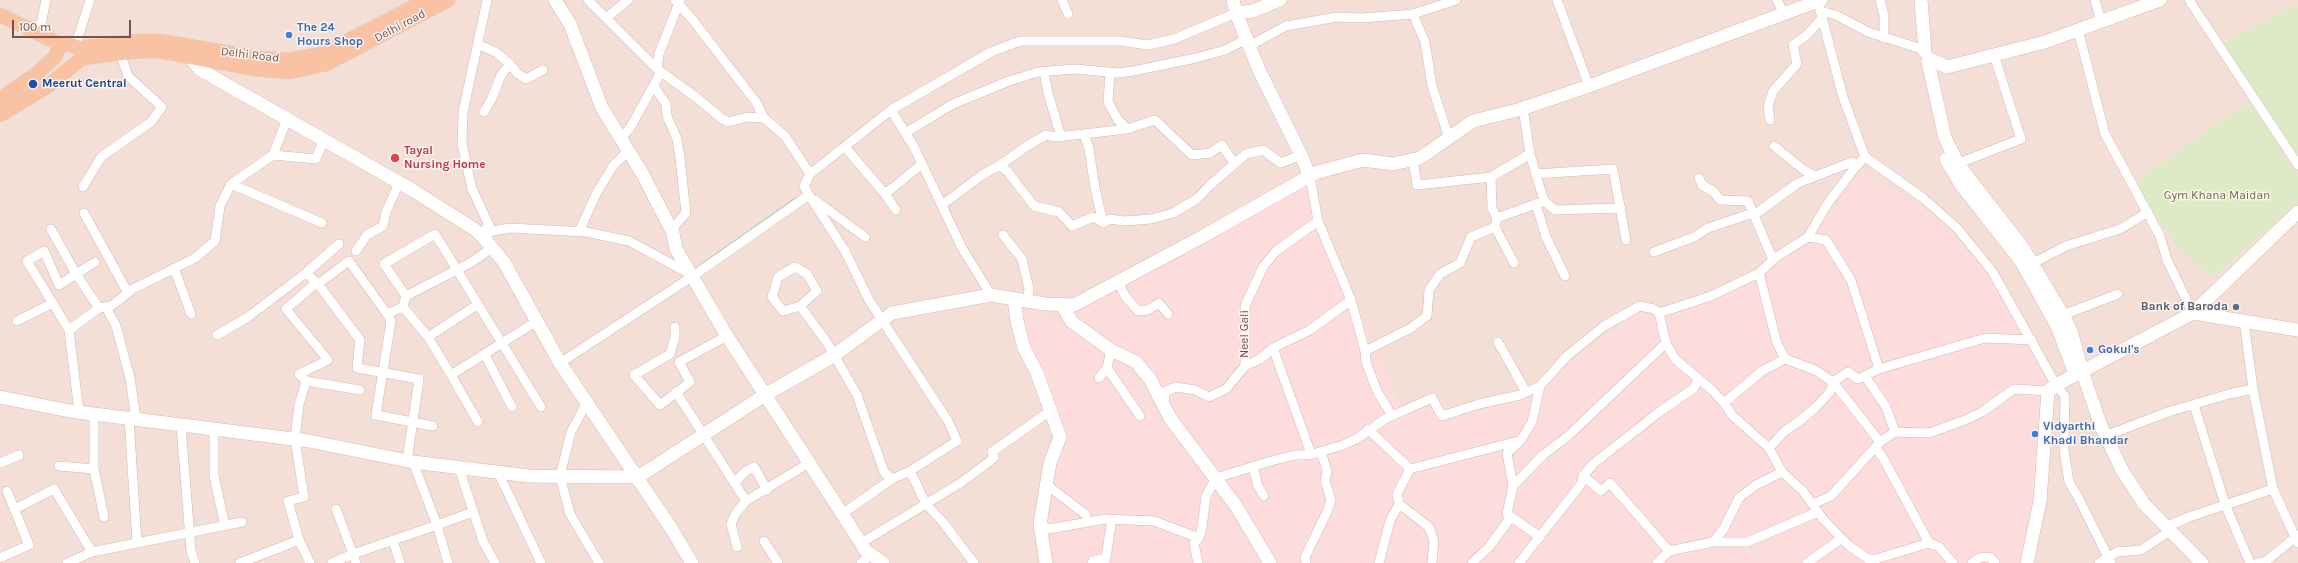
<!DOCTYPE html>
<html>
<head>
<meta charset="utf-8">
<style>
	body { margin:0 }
	#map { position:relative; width:2298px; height:563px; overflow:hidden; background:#fcefe8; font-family:Karla,sans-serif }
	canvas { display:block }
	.scale { position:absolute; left:12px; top:20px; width:119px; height:18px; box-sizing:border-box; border:2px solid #76504c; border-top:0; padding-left:5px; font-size:12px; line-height:14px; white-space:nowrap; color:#76504c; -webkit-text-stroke:3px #fff4ef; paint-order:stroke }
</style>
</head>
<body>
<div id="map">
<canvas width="2298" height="563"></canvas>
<div class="scale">100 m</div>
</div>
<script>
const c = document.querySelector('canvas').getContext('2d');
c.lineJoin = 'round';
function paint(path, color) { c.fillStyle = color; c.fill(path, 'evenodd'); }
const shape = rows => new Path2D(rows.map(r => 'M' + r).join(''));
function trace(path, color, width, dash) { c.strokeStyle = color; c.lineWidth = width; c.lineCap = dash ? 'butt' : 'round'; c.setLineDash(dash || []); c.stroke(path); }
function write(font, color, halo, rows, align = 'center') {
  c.font = font + ' Karla,sans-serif'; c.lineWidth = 3; c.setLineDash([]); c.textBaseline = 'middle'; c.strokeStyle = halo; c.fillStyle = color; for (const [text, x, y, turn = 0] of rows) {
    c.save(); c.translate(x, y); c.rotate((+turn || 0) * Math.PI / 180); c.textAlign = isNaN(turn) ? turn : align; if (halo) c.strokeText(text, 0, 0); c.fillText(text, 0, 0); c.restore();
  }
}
paint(shape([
	[0,0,2298,0,2298,563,0,563]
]), '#f4dfd6');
paint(shape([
	[1864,172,1957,228,1992,271,2044,364,2042,471,2024,563,1269,563,1150,379,1101,344,1133,377,1263,563,1056,563,1040,516,1064,439,1014,304,1027,301,1054,319,1095,340,1072,322,1074,305,1079,310,1305,183,1403,413,1432,398,1443,416,1540,386,1640,311,1659,313,1759,273,1808,237]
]), '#fcdddc');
paint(shape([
	[2298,4,2298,157,2221,44],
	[2249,102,2298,176,2298,203,2212,277,2179,248,2148,205,2135,182]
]), '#deeac6');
trace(shape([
	[694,270,795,199]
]), '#a3d8d2', 2.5);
const street = shape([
	[588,0,657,69,697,98,721,118,728,122,748,117,764,118,785,136,810,174],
	[675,0,692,19,756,102,764,118],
	[1062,0,1068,14],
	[1557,0,1589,86],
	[1777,0,1784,14],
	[1880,0,1884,15,1884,38],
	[2095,0,2101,21],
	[2189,0,2298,165],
	[1818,2,1843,97,1865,157,1923,198,1957,228,1992,271,2056,385,2065,396,2064,450,2069,482,2078,497,2111,563],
	[1820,11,1836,15,1868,32,1925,50],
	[1413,14,1425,42,1432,86,1449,138],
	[606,18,628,0],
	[2078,30,2105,134,2160,236,2167,260,2193,313],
	[39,34,46,0],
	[478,44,497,53,510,64,501,75,492,98,484,112],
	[1249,46,1286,26,1337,17,1361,18,1413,14,1456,0],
	[75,47,90,0],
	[510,64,517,73,526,79,543,70],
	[657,69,659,54,680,0],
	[1044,72,1048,93,1061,137],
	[1110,72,1108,102,1118,120,1127,129],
	[654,86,666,104,667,116,677,139,680,158,686,213,671,230],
	[1523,108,1530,154,1544,201,1497,218,1492,208,1491,177,1530,154],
	[891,110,914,147,962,248,991,295],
	[1770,120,1768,106,1773,91,1797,64,1793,45,1807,35,1822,18],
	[905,133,953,104,1009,81,1038,72,1074,69,1120,73,1133,71,1196,58,1225,50,1247,39],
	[621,138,630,128,661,72],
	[1774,146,1805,171,1816,176,1852,162,1857,165],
	[845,147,885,194,922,164],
	[273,155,316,159,324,139],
	[1413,160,1417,185,1491,177],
	[1000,165,1027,146,1046,135,1055,137,1084,134],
	[1954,165,2021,139,1994,55],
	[1535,174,1613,169,1626,240],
	[1310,177,1318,221,1351,300,1365,351,1366,362,1377,391,1392,416],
	[1699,178,1702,185,1714,192,1720,200,1748,201,1754,215],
	[231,184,322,223],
	[83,187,101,157,151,122,162,107,128,76,120,53],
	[885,194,896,210],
	[809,195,845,251,869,300,948,421,957,441,910,471,892,479,842,514],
	[815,200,865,237],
	[1544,201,1555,210,1621,208],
	[1536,204,1546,237,1565,276],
	[942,205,982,175,1000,165,1008,172,1034,206,1059,212,1072,226,1093,217,1103,223,1110,219,1124,221,1151,219,1173,213,1197,199,1209,186,1246,154,1263,150,1281,163,1301,155],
	[84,213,128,293],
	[1103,223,1095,188,1089,149,1084,134,1127,129,1155,120,1192,155,1210,153,1222,145,1234,163],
	[1495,227,1514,263],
	[51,229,76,274,99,308],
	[579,232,596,194,613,166,628,151],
	[481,235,489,225,472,189,462,144,463,112,487,0],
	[1003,235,1022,259,1029,289,1027,301],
	[485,236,492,231,510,228,586,232,629,241,690,274],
	[1808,237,1826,240,1851,280,1879,369,1985,338,2032,340],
	[356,251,367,235,383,226,386,212,399,183],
	[1654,252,1694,237,1708,228,1753,213],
	[1773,260,1754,215,1798,183,1816,176],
	[2033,263,2066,246,2120,229,2148,212],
	[174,268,191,314],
	[306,273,339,244],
	[1759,273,1777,343,1785,359,1815,370,1833,382,1880,442],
	[1118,282,1125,296,1138,311,1148,310,1159,303,1168,314],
	[406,296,384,264,435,234,541,407],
	[800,306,817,291,807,274,795,267,778,277,772,297,783,311,800,306,826,341,857,395,884,472,892,479],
	[106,307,116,326,130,378,136,419],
	[403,307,428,337,451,375,537,321],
	[1659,313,1711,296,1759,273,1775,258,1808,237,1828,203,1857,165,1865,157],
	[387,314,391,321,376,415,433,426],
	[2063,315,2118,294],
	[17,321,53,303],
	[2244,321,2253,389,2273,489,2298,543],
	[675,327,675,337,670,354,634,375,660,405,690,382,679,362,727,336],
	[69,330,27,261,44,251,59,285,95,262],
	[217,335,248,317,306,273,318,284],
	[428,337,477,305],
	[1498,342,1526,392],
	[1273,348,1311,454],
	[1365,351,1411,328,1427,316,1429,290,1440,274,1460,263,1471,237,1495,227,1497,218],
	[485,355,512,407],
	[560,363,693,276,809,195,804,186,810,174,891,110,991,52,1020,41,1120,41,1148,45,1174,39,1236,13],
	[1245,366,1260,359,1273,348,1310,330,1351,300],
	[1107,368,1140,416],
	[451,375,478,422],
	[1865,376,1886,407,1895,432],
	[1099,378,1107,368,1111,350],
	[306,381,299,374,328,360,286,309,316,283],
	[676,392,746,501,809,463],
	[1164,401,1165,396,1162,393,1176,387,1195,390,1209,397,1226,389,1245,366,1245,306,1263,267,1276,251,1318,221],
	[587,402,571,432,560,476,570,514,599,563],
	[1724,403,1762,371,1785,359],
	[2194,405,2225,504,2250,563],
	[79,412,69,330,99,308,111,306,133,289,195,258,215,241,220,206,231,184,273,155,287,119],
	[94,414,94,469,104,517],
	[129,418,137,543],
	[181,425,191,551,195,563],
	[214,429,214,476,225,526],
	[1368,429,1410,469,1397,494,1399,504,1429,527,1434,541,1432,563],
	[2105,436,2168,412,2229,394,2253,389],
	[1769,448,1785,431,1801,420,1816,407,1830,392,1833,382,1848,372,1858,379,1879,369],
	[1875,448,1882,456,1929,543],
	[407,461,419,379,357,368,360,340,318,284,349,261,387,314,403,307,406,296,470,263,492,248],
	[0,463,19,455],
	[59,466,94,469],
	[1253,466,1258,486,1264,496],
	[459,468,483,541,495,563],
	[1410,469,1518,441],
	[910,471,926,504,942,521,974,563],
	[498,472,541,563],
	[1583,476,1601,491,1610,483,1669,551],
	[735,482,746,471,754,467,767,490],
	[1046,484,1086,515],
	[1513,486,1543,455,1568,436,1666,343],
	[1813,504,1831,496,1880,442,1895,432,1929,433,1965,420,1982,412,2014,389,2048,391],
	[15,509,54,489,92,552],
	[1040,524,1049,529,1105,519,1154,521,1199,538],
	[2166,527,2189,517,2273,489],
	[1540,537,1507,514,1513,486,1507,453,1521,440,1532,422,1540,386],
	[299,540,288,501,304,497,295,439,299,405,306,381,360,390],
	[393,540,400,563],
	[764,541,778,563],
	[1713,542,1723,530,1739,498,1756,485,1782,472],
	[861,543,962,482,994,458,992,452,1050,411],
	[737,547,731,524,736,513,746,501],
	[0,558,29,545,7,491],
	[67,563,92,552,242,522],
	[240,563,299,540,310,563],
	[332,563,353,554,336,509],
	[356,563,353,554,437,525,413,462],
	[448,563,437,525,473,512],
	[861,563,871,555],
	[1092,563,1093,561,1106,558],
	[1105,563,1112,519],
	[1198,563,1194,543,1199,538,1202,528,1206,496,1216,478,1271,461,1295,455,1309,455,1343,445,1358,438,1385,419,1432,398,1442,416,1479,404,1520,395,1540,386,1567,356,1604,326,1640,306,1654,309,1659,313,1666,343,1675,359,1712,390,1724,403,1732,415,1769,448,1782,472,1803,491,1823,519,1848,545,1868,559,1876,559,1929,543,1939,547,1953,563],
	[1306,563,1305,557,1327,512,1331,500,1325,481,1327,471,1321,452],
	[1379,563,1390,521,1399,504],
	[1472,563,1489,547,1511,517],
	[1519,563,1581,484,1583,476,1593,464,1658,413,1694,388,1698,380],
	[1657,563,1669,551,1713,542,1747,542,1818,512],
	[1807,563,1841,539],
	[1972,563,1979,558,1990,557,1995,563],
	[2099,563,2117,552,2141,550,2170,531],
	[2257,563,2265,562,2298,535]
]);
const secondary = shape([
	[555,0,570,24,602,108,642,173,673,233,676,249,727,336,861,543,865,550,883,563],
	[1233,0,1236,13,1259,70,1301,155,1310,177],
	[1921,0,1925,52],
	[1236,13,1253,11,1280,0],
	[190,50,189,55,199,69,414,191,474,229,483,237,504,262,560,363,671,528,692,563],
	[1930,59,1947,67,2045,42,2160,0],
	[1928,61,1945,138,1958,164,2023,248,2063,315,2071,331,2082,371,2101,426,2122,470,2144,504,2202,563],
	[1946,159,1961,185,2021,261,2057,326,2075,374],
	[1014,299,1017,321,1024,348,1037,373,1060,437,1050,463,1040,524,1046,563],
	[1062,305,1072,322,1111,350,1136,362,1150,379,1170,418,1236,506,1270,563],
	[2193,313,2298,330],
	[0,397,70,411,309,441,413,462,529,476,638,477,765,395,833,356,892,313,991,295,1045,304,1074,305,1200,238,1315,173,1363,160,1393,164,1420,158,1473,121,1518,110,1589,86,1821,0],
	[2027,563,2040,501,2048,391,2056,385,2193,313,2298,212]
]);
const primary = shape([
	[0,15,62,45,69,44,79,48,140,41,160,41,257,58,289,60,322,54,427,0],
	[0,99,35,75,55,57,59,47,62,45],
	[0,115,48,86,82,58,138,51,159,51,255,69,289,72,326,64,448,0]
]);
trace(street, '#d0b7b0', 10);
trace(secondary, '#d6b7b0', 14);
trace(primary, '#d9cecd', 15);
trace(street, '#fff', 9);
trace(secondary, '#fff', 13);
trace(primary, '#f9c2a2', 14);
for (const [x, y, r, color] of [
	[289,35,4,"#3f7fe0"],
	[33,84,5,"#1a4fb4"],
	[395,158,5,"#e0444e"],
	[2236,307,4,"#5c6f8a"],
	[2090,350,4,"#3f7fe0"],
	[2035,434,4,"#3f7fe0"]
]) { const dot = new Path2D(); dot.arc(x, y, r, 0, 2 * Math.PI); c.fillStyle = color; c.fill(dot); trace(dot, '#fff4ef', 1.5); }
write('12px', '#76504c', '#fff4ef', [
	["Delhi road",400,26,-28],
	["Delhi Road",250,55,7],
	["Neel Gali",1245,334,-90]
]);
write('bold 12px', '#366cbe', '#fff4ef', [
	["The 24",297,28],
	["Hours Shop",297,42],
	["Gokul's",2098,350],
	["Vidyarthi",2043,427],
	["Khadi Bhandar",2043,441]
], 'left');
write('bold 12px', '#164399', '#fff4ef', [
	["Meerut Central",42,84]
], 'left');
write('bold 12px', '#be3a42', '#fff4ef', [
	["Tayal",404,151],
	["Nursing Home",404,165]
], 'left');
write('12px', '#5e7641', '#fff4ef', [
	["Gym Khana Maidan",2217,196]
]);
write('bold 12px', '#4e5e75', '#fff4ef', [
	["Bank of Baroda",2228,307]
], 'right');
</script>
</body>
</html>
